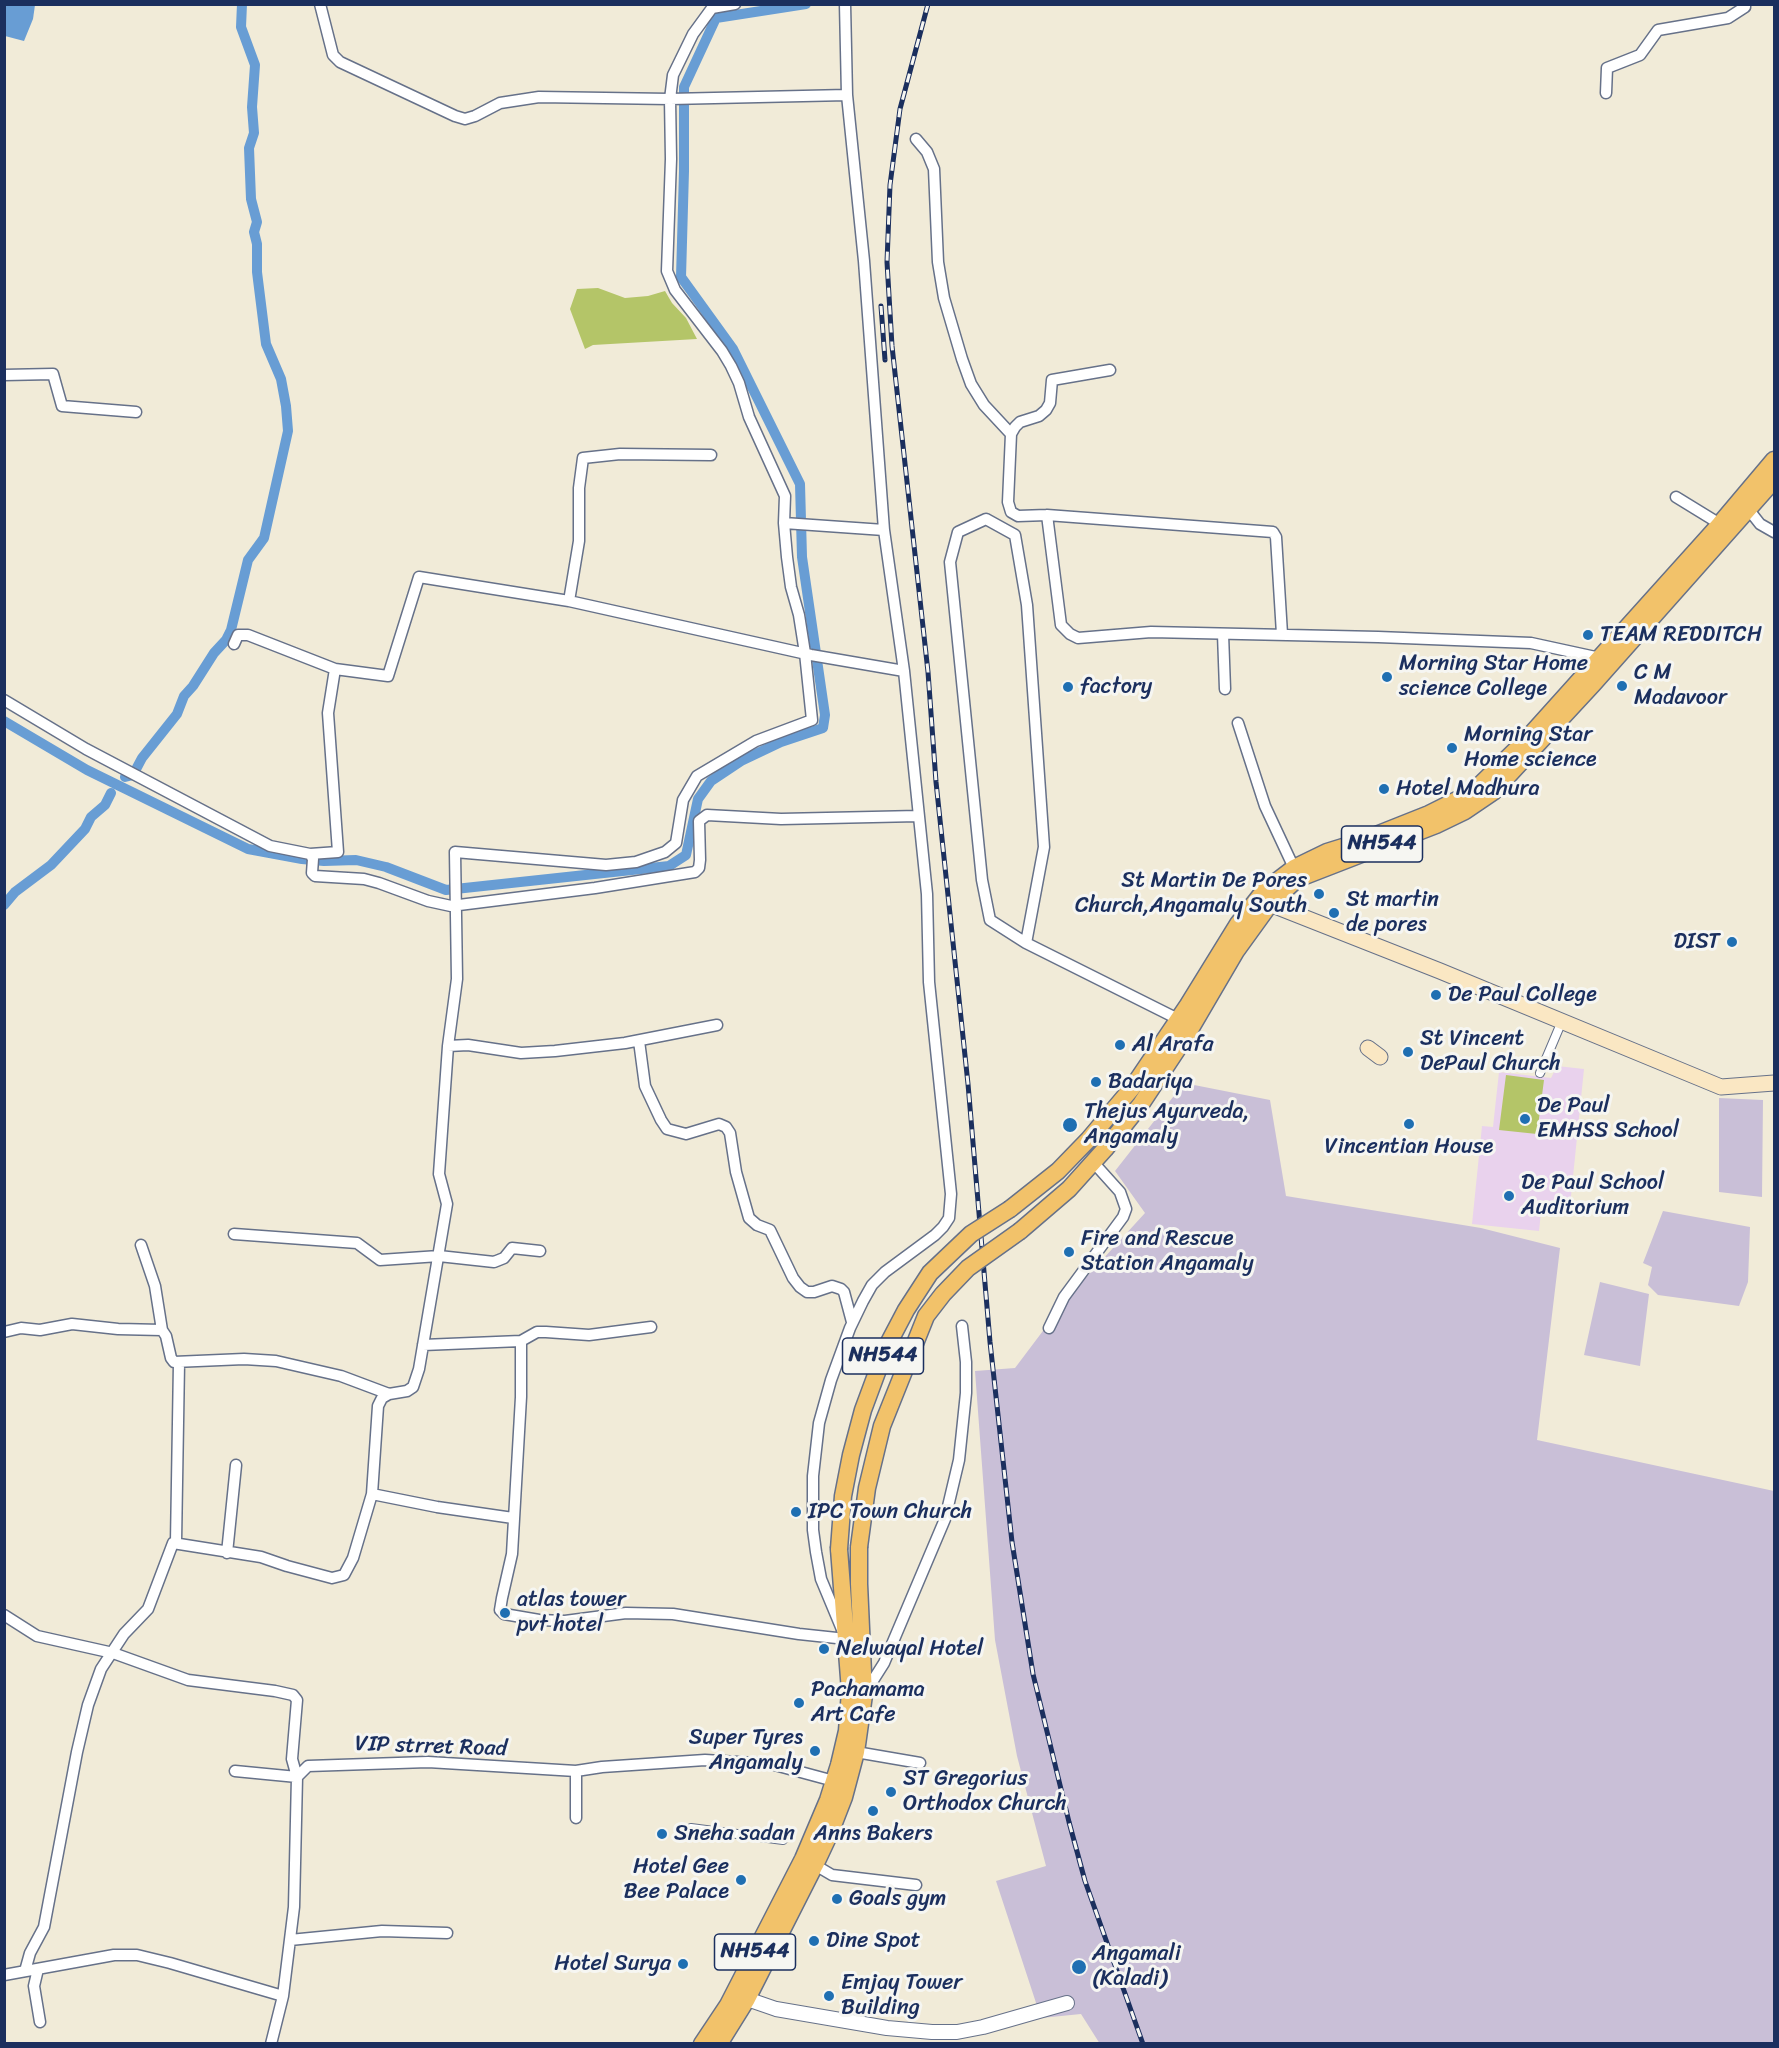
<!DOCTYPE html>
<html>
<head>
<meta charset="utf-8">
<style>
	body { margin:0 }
	#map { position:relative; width:1779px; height:2048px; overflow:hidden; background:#f1ebd8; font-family:Sriracha,sans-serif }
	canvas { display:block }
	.frame { position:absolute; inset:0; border:6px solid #1b2f5e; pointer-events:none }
</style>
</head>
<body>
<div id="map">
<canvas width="1779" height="2048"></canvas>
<div class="frame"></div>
</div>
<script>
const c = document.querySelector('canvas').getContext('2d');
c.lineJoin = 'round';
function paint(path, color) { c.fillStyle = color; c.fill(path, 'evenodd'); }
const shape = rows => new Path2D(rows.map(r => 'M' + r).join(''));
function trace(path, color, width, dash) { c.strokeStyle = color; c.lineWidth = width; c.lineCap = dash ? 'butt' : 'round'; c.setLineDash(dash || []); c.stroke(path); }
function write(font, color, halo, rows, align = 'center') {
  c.font = font + ' Sriracha,sans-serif'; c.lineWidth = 6; c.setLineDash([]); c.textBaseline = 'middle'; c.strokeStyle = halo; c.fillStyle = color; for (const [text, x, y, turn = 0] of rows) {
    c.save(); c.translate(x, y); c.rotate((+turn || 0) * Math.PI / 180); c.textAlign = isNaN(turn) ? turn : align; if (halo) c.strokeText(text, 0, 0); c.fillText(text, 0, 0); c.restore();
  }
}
paint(shape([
	[1557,1066,1584,1069,1570,1206,1542,1203,1539,1231,1472,1224,1482,1126,1493,1127,1499,1072,1551,1078]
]), '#e9d2ed');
paint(shape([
	[1184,1083,1270,1100,1286,1196,1481,1228,1560,1248,1537,1440,1774,1491,1774,2043,1100,2044,1081,2014,1041,2018,996,1881,1046,1866,1017,1756,995,1640,975,1371,1015,1368,1070,1295,1145,1213,1115,1171],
	[1719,1098,1763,1100,1762,1197,1719,1192],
	[1663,1211,1750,1227,1748,1282,1739,1306,1658,1295,1648,1285,1652,1267,1643,1263],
	[1600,1282,1649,1294,1640,1366,1584,1355]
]), '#c9bfd7');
paint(shape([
	[598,288,625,298,648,296,665,291,672,303,686,318,697,339,593,345,585,349,570,309,577,289],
	[1506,1075,1544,1080,1537,1134,1499,1130]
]), '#b4c568');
paint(shape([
	[4,5,35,5,33,19,24,41,5,36]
]), '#689dd4');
trace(shape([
	[4,721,87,770,248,849,302,859,324,861,356,860,386,867,446,890,669,866,686,855,698,799,711,781,741,761,781,742,823,728,825,715,802,557,800,484,733,349,681,277,684,171,684,87,716,18,806,4],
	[125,777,133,775,142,758,177,714,184,696,193,686,214,653,226,640,231,630,248,560,264,538,288,431,286,406,281,379,266,344,257,272,257,244,254,232,257,222,251,199,249,148,254,133,252,107,255,65,241,27,242,4],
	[4,905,15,892,51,865,85,829,91,817,105,805,111,793]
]), '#689dd4', 10);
const pedestrian = shape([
	[1540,1073,1562,1021],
	[691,1828,783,1840]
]);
const minor = shape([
	[320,4,333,55,340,62,455,116,465,119,475,116,500,103,539,97,670,99,847,95,864,261,884,530,904,671,927,894,929,982,951,1194,949,1218,943,1227,935,1235,885,1272,872,1285,863,1301,850,1328,831,1380,819,1423,813,1476,813,1530,816,1552,821,1579,846,1639,799,1634,673,1614,626,1613,565,1621,539,1620,504,1614,500,1610,502,1598,512,1554,521,1397,521,1341],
	[845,4,847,95],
	[1606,93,1607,68,1640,55,1658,30,1728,18,1745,7,1745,4],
	[916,139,927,152,934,169,938,262,944,298,962,359,971,384,984,405,1011,434],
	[1110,370,1052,380,1050,403,1046,410,1039,416,1020,422,1015,427,1011,434,1008,502,1011,512,1018,516,1047,515,1273,532,1276,537,1282,634],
	[4,375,53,374,62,406,136,412],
	[1676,497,1720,524],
	[1749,510,1760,524,1774,532],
	[1047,515,1061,625,1070,634,1078,638,1151,632,1378,637,1531,643,1600,658],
	[784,523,884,530],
	[569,601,579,541,579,488,583,458,620,454,711,455],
	[1223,634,1225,689],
	[234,644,238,635,248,635,335,669,388,676,419,577,569,601,811,655,904,671],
	[4,700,86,749,270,846,310,854,338,852,328,713,335,669],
	[1238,723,1265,806,1294,868],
	[310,854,313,859,312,873,315,876,364,879,379,883,428,901,451,906,595,888,695,872,699,868,700,860,699,821,707,815,781,819,918,816],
	[1026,943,1044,847,1027,605,1015,535,986,519,958,532,950,562,982,880,990,920,1026,943,1178,1019],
	[639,1041,645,1086,661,1120,667,1129,686,1134,719,1124,726,1127,730,1133,736,1172,749,1218,757,1225,770,1230,793,1278,800,1287,807,1292,814,1292,832,1286,841,1289,844,1292,852,1322],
	[448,1046,457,979,455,852,606,865,636,862,665,852,676,843,683,800,697,776,756,741,812,720,805,653,799,615,791,587,787,557,784,523,785,496,749,417,739,383,731,366,722,351,675,290,667,271,671,159,670,99,673,75,693,34,712,8,735,4],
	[234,1234,357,1243,380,1260,439,1256,494,1262,504,1258,512,1248,540,1251],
	[141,1245,155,1286,162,1330],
	[1049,1328,1064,1297,1123,1217,1126,1209,1120,1192,1093,1162],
	[4,1332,21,1328,40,1330,72,1324,118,1329,162,1330,166,1336,171,1358,174,1362,244,1359,276,1361,341,1376,389,1394],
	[423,1345,521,1341,537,1332,546,1332,589,1335,651,1327],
	[372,1494,437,1507,513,1518],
	[176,1542,179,1363],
	[227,1553,236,1465],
	[4,1615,37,1636,113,1653,188,1680,275,1691,293,1695,297,1700,292,1759,297,1777,235,1771],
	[865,1693,884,1663,945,1519,959,1460,966,1393,966,1362,962,1326],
	[856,1752,920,1763],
	[576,1818,576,1771],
	[815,1865,832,1875,916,1885],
	[290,1940,382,1931,447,1933],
	[38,1969,34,1986,40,2022],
	[25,1971,30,1953,44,1927,77,1752,88,1705,101,1669,124,1634,148,1609,173,1543,261,1557,287,1566,332,1578,344,1575,353,1558,372,1494,378,1406,382,1398,389,1394,407,1391,413,1387,419,1369,447,1204,439,1174,448,1046,468,1045,521,1053,555,1051,625,1043,717,1025],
	[4,1975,114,1955,137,1955,170,1963,283,1996],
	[271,2044,283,1996,294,1907,297,1777,308,1766,428,1762,576,1771,602,1767,705,1760,771,1764,834,1781]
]);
const tertiary = shape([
	[747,1999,776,2009,887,2028,932,2032,957,2032,983,2027,1067,2003]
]);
const secondary = shape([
	[1265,894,1270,904,1440,971,1721,1087,1774,1083],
	[1368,1048,1380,1057]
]);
const trunk = shape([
	[1010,1209,1058,1171,1089,1139,1132,1088,1188,1005,1238,924,1264,891,1294,868,1327,852,1356,843,1429,814,1459,799,1481,784,1524,742,1720,524,1774,460],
	[1020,1231,1069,1189,1105,1149,1141,1104,1188,1033,1236,951,1270,904,1297,879,1436,825,1465,811,1493,792,1593,684,1774,480],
	[702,2044,728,2005,803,1859,828,1800,839,1765,847,1731,850,1691,839,1549],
	[719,2044,747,1999,815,1865,830,1833,844,1797,856,1752,864,1695,859,1584,859,1547]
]);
trace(pedestrian, '#667189', 10);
trace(minor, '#667189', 13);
trace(tertiary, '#667189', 16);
trace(secondary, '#667189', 17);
trace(trunk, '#667189', 19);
trace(pedestrian, '#fff', 8);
trace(minor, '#fff', 10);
trace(tertiary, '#fff', 14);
trace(secondary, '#fae7c3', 15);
trace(trunk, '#f2c26a', 16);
const rail = shape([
	[928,4,900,109,890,185,887,262,892,346,928,672,936,782,968,1084,990,1342,1012,1542,1033,1674,1069,1822,1085,1881,1143,2044],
	[881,306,885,360]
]);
trace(rail, '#1b2f5e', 5);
trace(rail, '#f6f6f2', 3, [9]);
const trunkBridge = shape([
	[859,1547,867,1488,882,1426,926,1316,943,1294,968,1268,1020,1231],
	[839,1549,843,1496,851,1455,863,1410,886,1348,906,1310,930,1273,971,1234,1010,1209]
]);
trace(trunkBridge, '#667189', 19, []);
trace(trunkBridge, '#f2c26a', 16);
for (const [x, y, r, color] of [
	[1588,635,6,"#1f6fb2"],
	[1387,677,6,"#1f6fb2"],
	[1622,686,6,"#1f6fb2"],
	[1068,687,6,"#1f6fb2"],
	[1452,748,6,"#1f6fb2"],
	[1384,789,6,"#1f6fb2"],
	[1319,894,6,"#1f6fb2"],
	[1334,913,6,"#1f6fb2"],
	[1732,942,6,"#1f6fb2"],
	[1436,995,6,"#1f6fb2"],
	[1120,1045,6,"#1f6fb2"],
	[1408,1052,6,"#1f6fb2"],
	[1096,1082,6,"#1f6fb2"],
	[1525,1119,6,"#1f6fb2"],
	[1409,1124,6,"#1f6fb2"],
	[1070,1125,8,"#1f6fb2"],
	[1509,1196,6,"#1f6fb2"],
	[1069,1252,6,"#1f6fb2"],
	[796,1512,6,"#1f6fb2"],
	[505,1613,6,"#1f6fb2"],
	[824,1649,6,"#1f6fb2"],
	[799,1703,6,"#1f6fb2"],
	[815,1751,6,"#1f6fb2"],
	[891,1792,6,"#1f6fb2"],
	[873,1811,6,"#1f6fb2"],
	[662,1834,6,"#1f6fb2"],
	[741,1880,6,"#1f6fb2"],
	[837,1899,6,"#1f6fb2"],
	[814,1941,6,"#1f6fb2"],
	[683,1964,6,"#1f6fb2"],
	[1079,1967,8,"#1f6fb2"],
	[829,1996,6,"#1f6fb2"]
]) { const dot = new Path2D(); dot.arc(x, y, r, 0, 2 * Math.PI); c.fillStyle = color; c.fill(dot); trace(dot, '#f6f6f2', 2); }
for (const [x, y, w] of [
	[1382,844,81],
	[883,1356,81],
	[755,1952,81]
]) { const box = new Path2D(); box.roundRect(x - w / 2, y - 18, w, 36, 4.5); c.fillStyle = '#f6f6f2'; c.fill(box); trace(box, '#1b2f5e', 1.5); }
write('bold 21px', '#1b2f5e', null, [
	["NH544",1382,844],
	["NH544",883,1356],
	["NH544",755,1952]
]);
write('22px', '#1b2f5e', '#f6f6f2', [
	["TEAM REDDITCH",1600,635],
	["Morning Star Home",1399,664],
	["science College",1399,689],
	["C M",1634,673],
	["Madavoor",1634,698],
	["factory",1080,687],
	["Morning Star",1464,735],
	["Home science",1464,760],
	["Hotel Madhura",1396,789],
	["St Martin De Pores",1307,881,"right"],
	["Church,Angamaly South",1307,906,"right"],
	["St martin",1346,900],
	["de pores",1346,925],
	["DIST",1720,942,"right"],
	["De Paul College",1448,995],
	["St Vincent",1420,1039],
	["DePaul Church",1420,1064],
	["Al Arafa",1132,1045],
	["Badariya",1108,1082],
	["De Paul",1537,1106],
	["EMHSS School",1537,1131],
	["Thejus Ayurveda,",1084,1112],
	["Angamaly",1084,1137],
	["Vincentian House",1409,1147,"center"],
	["De Paul School",1521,1183],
	["Auditorium",1521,1208],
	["Fire and Rescue",1081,1239],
	["Station Angamaly",1081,1264],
	["IPC Town Church",808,1512],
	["atlas tower",517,1600],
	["pvt hotel",517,1625],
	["Nelwayal Hotel",836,1649],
	["Pachamama",811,1690],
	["Art Cafe",811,1715],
	["Super Tyres",803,1738,"right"],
	["Angamaly",803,1763,"right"],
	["ST Gregorius",903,1779],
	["Orthodox Church",903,1804],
	["Sneha sadan",674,1834],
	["Anns Bakers",873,1834,"center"],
	["Hotel Gee",729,1867,"right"],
	["Bee Palace",729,1892,"right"],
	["Goals gym",849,1899],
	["Dine Spot",826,1941],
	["Angamali",1092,1954],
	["(Kaladi)",1092,1979],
	["Hotel Surya",671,1964,"right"],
	["Emjay Tower",841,1983],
	["Building",841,2008]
], 'left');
write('22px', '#1b2f5e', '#f6f6f2', [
	["VIP strret Road",431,1747,2]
]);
</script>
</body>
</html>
